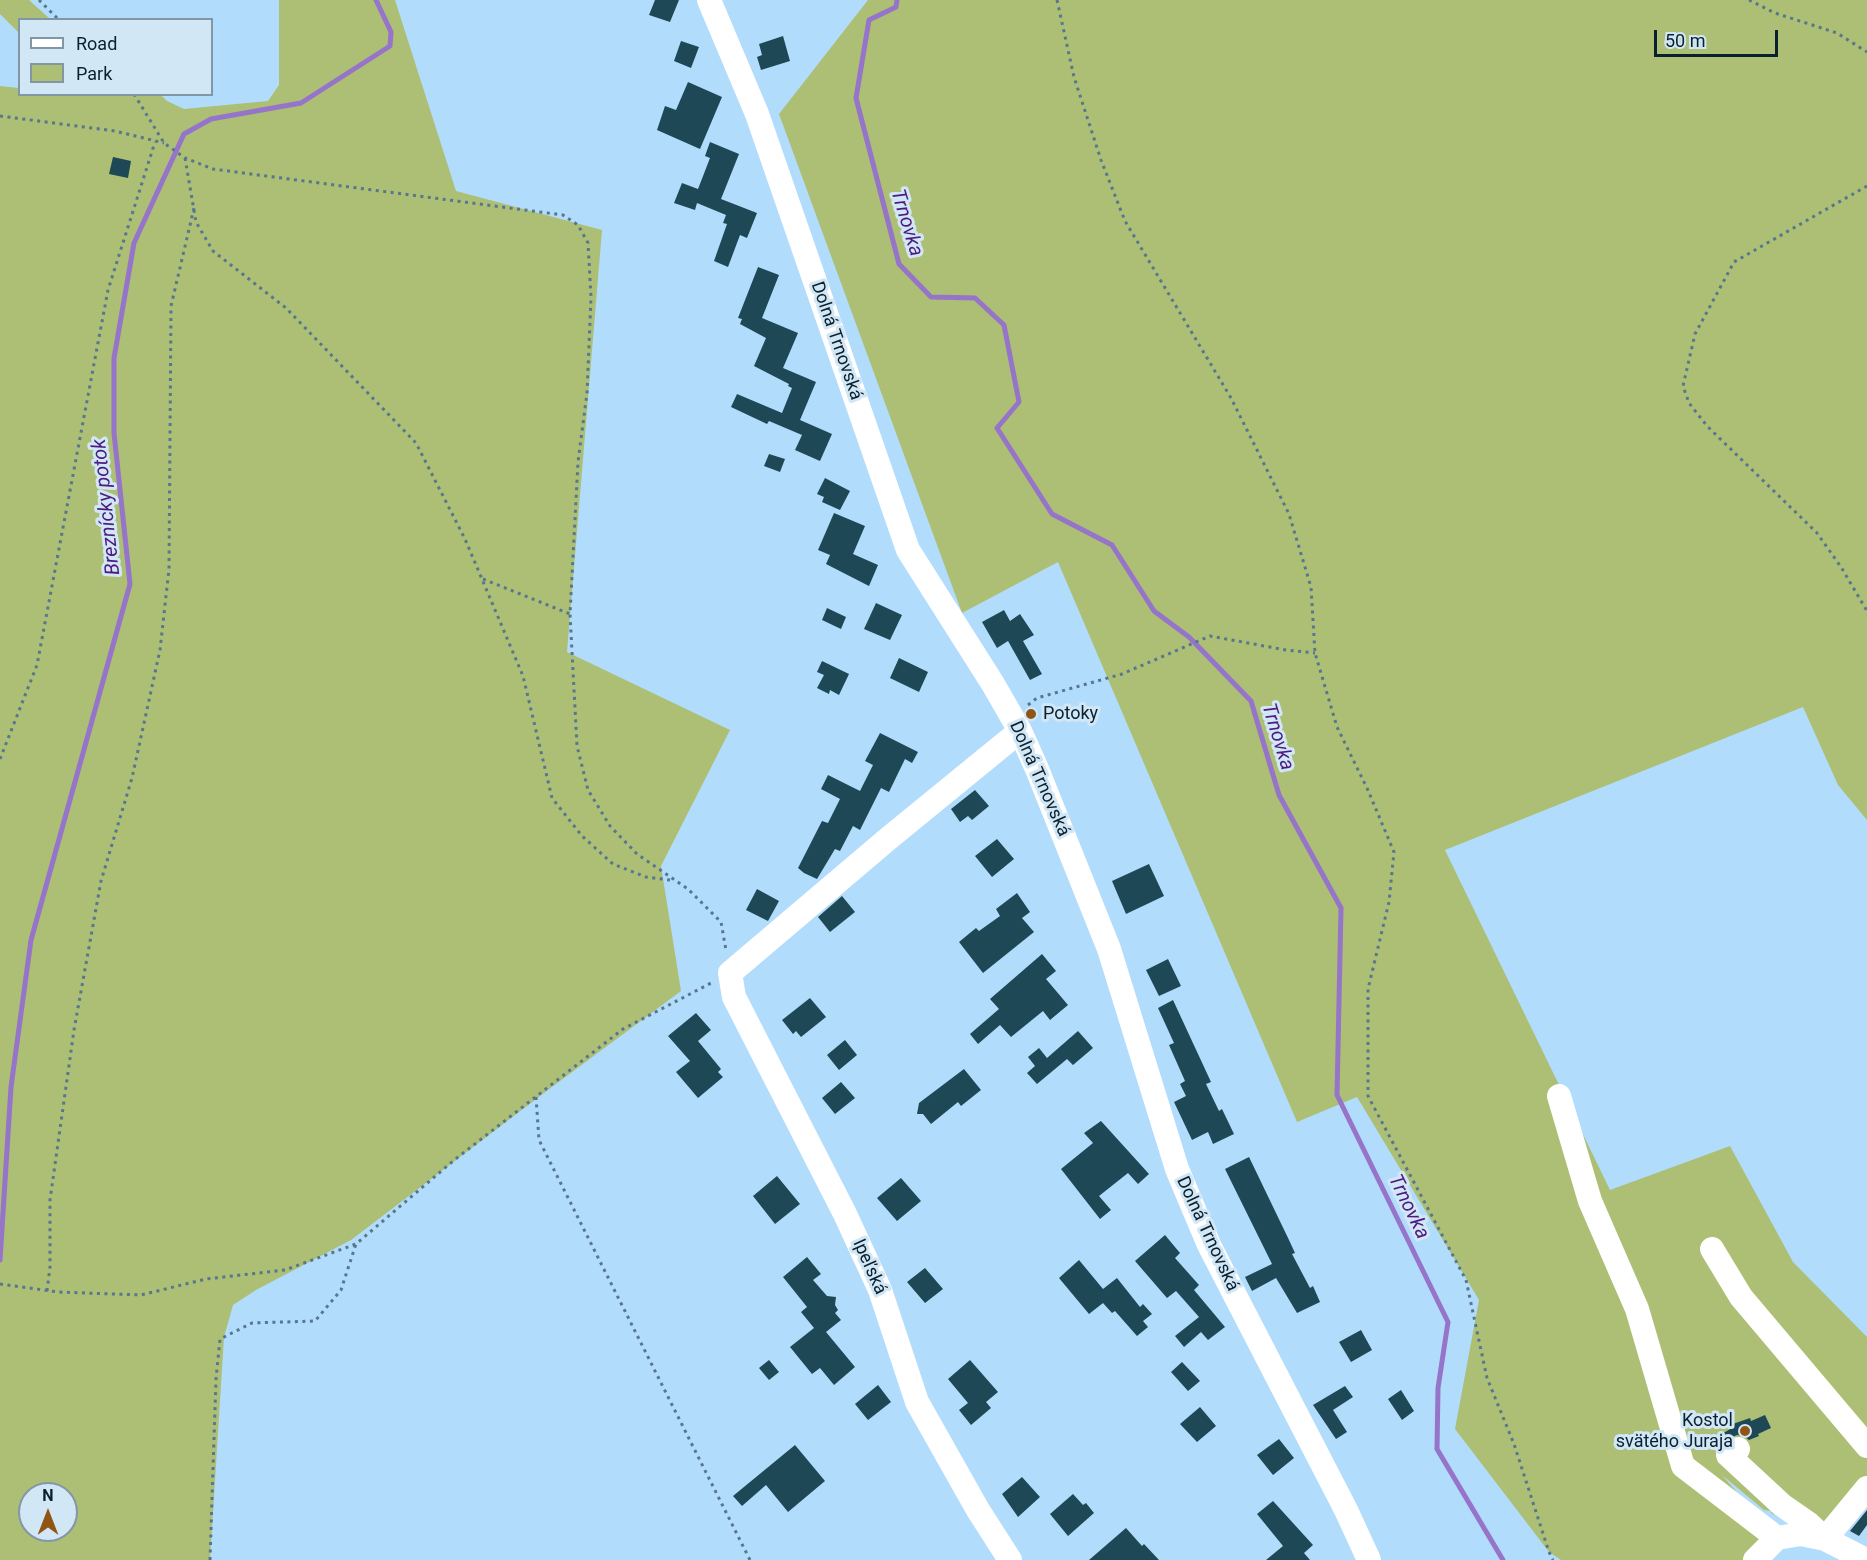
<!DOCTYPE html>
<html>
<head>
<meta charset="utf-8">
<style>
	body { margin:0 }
	#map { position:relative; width:1867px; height:1560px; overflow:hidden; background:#b2dcfc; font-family:Roboto,sans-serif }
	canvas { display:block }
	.legend { position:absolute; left:18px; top:18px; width:195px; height:78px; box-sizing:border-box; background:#d2e7f6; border:2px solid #8297a6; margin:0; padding:8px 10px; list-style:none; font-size:18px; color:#0b202f }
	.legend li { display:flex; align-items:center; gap:12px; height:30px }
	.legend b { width:30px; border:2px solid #8297a6 }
	.north { position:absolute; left:18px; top:1482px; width:60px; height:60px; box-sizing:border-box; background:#d2e7f6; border:2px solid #8297a6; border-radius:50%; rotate:0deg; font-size:16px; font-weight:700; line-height:24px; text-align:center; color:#0b202f }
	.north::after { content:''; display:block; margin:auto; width:21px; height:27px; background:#905415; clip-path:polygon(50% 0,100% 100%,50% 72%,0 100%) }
	.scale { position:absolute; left:1654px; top:30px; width:124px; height:27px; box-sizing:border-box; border:3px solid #0b202f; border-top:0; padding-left:8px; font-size:18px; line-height:21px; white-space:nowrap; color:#0b202f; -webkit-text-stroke:4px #d2e7f6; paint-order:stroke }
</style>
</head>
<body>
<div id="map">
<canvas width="1867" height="1560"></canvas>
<ul class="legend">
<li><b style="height:8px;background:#fff"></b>Road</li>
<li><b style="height:16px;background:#acbf75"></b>Park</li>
</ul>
<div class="north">N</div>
<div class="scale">50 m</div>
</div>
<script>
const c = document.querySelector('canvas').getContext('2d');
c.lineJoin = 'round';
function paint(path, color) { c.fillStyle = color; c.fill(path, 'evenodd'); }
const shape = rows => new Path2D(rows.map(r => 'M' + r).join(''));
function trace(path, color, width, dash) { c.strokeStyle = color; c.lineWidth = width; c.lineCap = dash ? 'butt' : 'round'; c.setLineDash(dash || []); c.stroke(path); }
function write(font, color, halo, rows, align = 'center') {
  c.font = font + ' Roboto,sans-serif'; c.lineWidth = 6; c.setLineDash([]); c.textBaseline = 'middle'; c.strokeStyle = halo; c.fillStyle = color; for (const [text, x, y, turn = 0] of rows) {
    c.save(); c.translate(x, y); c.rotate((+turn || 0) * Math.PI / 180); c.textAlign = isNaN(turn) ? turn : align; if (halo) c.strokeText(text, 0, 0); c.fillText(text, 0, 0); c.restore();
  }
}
paint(shape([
	[0,0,29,0,50,19,20,20,19,33,0,14],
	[279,0,395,0,456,191,602,230,567,652,730,730,661,866,681,991,548,1090,351,1240,256,1290,233,1305,224,1337,210,1560,0,1560,0,86,19,88,20,94,161,95,167,101,184,109,268,101,279,85],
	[30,1494,66,1494,66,1530,30,1530],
	[868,0,1867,0,1867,820,1838,785,1803,707,1445,850,1610,1190,1730,1146,1793,1262,1867,1337,1867,1505,1850,1525,1805,1530,1771,1513,1771,1511,1764,1510,1722,1475,1777,1538,1755,1560,1561,1560,1549,1552,1455,1429,1479,1300,1357,1097,1297,1122,1058,562,962,613,779,114]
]), '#acbf75');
trace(shape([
	[897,0,896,7,869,20,856,98,899,264,931,297,975,298,1004,325,1019,402,997,428,1052,514,1112,545,1154,611,1189,637,1251,701,1279,795,1341,908,1337,1095,1448,1322,1438,1388,1437,1449,1503,1560],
	[0,1260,11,1087,31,940,130,584,114,433,114,358,134,243,184,134,211,119,301,103,390,46,391,32,376,0]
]), '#9574c9', 5);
paint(shape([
	[655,0,679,0,670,22,649,15],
	[783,36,790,61,761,70,757,57,762,55,759,44],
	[681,41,699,47,691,68,674,61],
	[688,82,722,97,700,149,657,130,665,106,676,110],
	[710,142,739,154,721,199,757,213,747,238,740,235,728,267,714,261,727,224,723,223,726,215,697,203,695,210,674,203,682,183,698,189,710,158,705,156],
	[113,157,131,161,128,178,109,174],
	[758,267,779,275,762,318,798,333,783,368,816,382,800,420,832,434,820,461,795,450,802,435,769,421,767,424,731,407,737,394,782,413,792,388,788,386,789,384,754,366,766,338,740,324,742,319,738,318],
	[769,454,785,459,780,472,764,466],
	[825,478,850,491,840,510,822,502,824,497,817,494],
	[834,513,865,526,853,554,878,565,869,586,826,564,830,555,818,550],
	[876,603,902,615,890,640,864,629],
	[827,608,846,617,841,629,822,620],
	[1004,610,1010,621,1020,614,1034,635,1023,641,1042,674,1030,680,1008,641,997,648,982,622],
	[899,658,928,672,919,692,890,678],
	[822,661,849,674,839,695,830,690,829,694,817,688,824,675,817,672],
	[880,733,918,752,912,763,905,759,889,792,881,788,860,830,853,826,840,851,835,849,817,879,804,873,798,868,822,821,828,823,840,799,821,789,828,775,860,791,873,765,865,761],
	[975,790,989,806,972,820,968,816,960,822,951,809],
	[997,839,1014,859,992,877,975,856],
	[1149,864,1164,896,1126,914,1112,881],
	[757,889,779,901,768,921,746,910],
	[1017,893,1030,912,1022,918,1034,932,983,973,959,942,976,928,979,931,1000,916,996,909],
	[842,896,855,912,830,932,818,917],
	[1042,954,1056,971,1046,979,1068,1005,1050,1020,1043,1011,1011,1037,1000,1025,978,1044,970,1034,999,1009,990,999],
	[1168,959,1181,986,1159,996,1146,970],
	[810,998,826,1017,801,1037,796,1031,793,1034,782,1020],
	[1173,1000,1211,1082,1206,1084,1219,1111,1222,1109,1234,1134,1213,1144,1208,1132,1192,1140,1174,1102,1186,1096,1180,1084,1185,1081,1169,1045,1174,1043,1158,1008],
	[696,1013,711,1030,698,1041,721,1069,718,1072,723,1077,698,1098,676,1072,690,1061,668,1036],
	[1078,1031,1093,1048,1073,1065,1067,1059,1037,1084,1027,1073,1035,1066,1028,1057,1039,1048,1047,1058],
	[845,1040,857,1055,839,1070,827,1055],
	[964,1069,981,1090,961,1106,958,1102,931,1124,923,1114,917,1114,919,1103],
	[841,1082,855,1098,835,1114,822,1098],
	[1101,1121,1149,1174,1138,1184,1128,1173,1099,1196,1111,1210,1100,1219,1061,1169,1093,1143,1084,1133],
	[1249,1157,1289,1240,1295,1253,1292,1254,1310,1288,1313,1286,1320,1302,1297,1313,1276,1278,1252,1291,1245,1277,1272,1264,1225,1169],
	[777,1176,800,1204,775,1224,753,1196],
	[901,1178,921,1201,897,1221,877,1198],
	[1165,1235,1180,1253,1175,1258,1199,1285,1194,1290,1225,1327,1208,1340,1201,1332,1184,1347,1175,1336,1199,1317,1176,1291,1167,1298,1135,1261],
	[807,1257,821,1274,813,1280,827,1296,836,1297,835,1305,838,1310,835,1313,841,1320,826,1332,855,1367,834,1385,820,1368,812,1374,790,1347,814,1328,801,1312,807,1307,783,1277],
	[1079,1260,1103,1289,1117,1278,1140,1307,1143,1304,1152,1314,1143,1321,1148,1327,1137,1336,1115,1311,1112,1313,1103,1303,1089,1314,1059,1278],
	[925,1268,943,1289,925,1303,907,1282],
	[1361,1330,1372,1350,1351,1362,1339,1342],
	[769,1360,779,1372,769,1380,759,1368],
	[970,1360,998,1392,986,1402,991,1408,971,1425,959,1410,968,1403,948,1379],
	[1182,1362,1200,1381,1188,1391,1171,1372],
	[878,1385,891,1402,868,1420,855,1404],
	[1345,1386,1353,1397,1333,1410,1347,1432,1336,1439,1313,1405],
	[1401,1390,1414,1411,1402,1420,1388,1399],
	[1200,1407,1216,1426,1197,1442,1180,1424],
	[1765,1415,1771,1428,1758,1434,1759,1436,1749,1440,1744,1436,1737,1435,1723,1441,1720,1435,1732,1428,1730,1425,1750,1418,1751,1421],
	[1279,1439,1294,1458,1273,1475,1257,1455],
	[795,1445,825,1481,788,1512,766,1485,742,1506,733,1496],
	[1022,1477,1040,1497,1018,1517,1002,1494],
	[1073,1494,1083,1505,1086,1503,1094,1513,1068,1536,1050,1514],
	[1273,1501,1313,1545,1304,1553,1310,1560,1266,1560,1283,1546,1257,1514],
	[1867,1510,1867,1525,1859,1536,1850,1531],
	[1126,1528,1142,1546,1144,1544,1159,1560,1089,1560]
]), '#1e4855');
trace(shape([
	[39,0,59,20],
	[1057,0,1074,77,1101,160,1125,221,1231,398,1289,514,1311,587,1315,653,1337,727,1367,788,1394,852,1389,902,1368,989,1368,1096,1466,1280,1487,1378,1514,1444,1549,1552,1553,1560],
	[1749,0,1775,13,1837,33,1867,52],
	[134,94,164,143,185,158,213,169,563,215,578,225,588,243,591,297,587,393,578,462,570,614,577,746,588,790,610,826,637,854,688,889,721,922,726,950],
	[0,116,115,131,164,143],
	[185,158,196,222,213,251,286,308,416,443,465,539,523,676,552,798,582,836,613,864,646,877,670,880],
	[1867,186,1734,262,1695,334,1683,386,1689,403,1707,426,1817,533,1841,567,1867,611],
	[483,579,570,614],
	[1028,705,1037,698,1122,674,1210,636,1286,650,1315,653],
	[0,759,37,665,108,290,155,142],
	[536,1097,539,1140,750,1560],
	[0,1284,58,1292,141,1295,206,1279,285,1270,356,1244,453,1161,623,1029,713,982],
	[47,1291,50,1267,50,1200,74,1030,101,881,132,778,160,650,169,569,171,306,194,208],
	[210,1560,216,1379,220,1339,252,1323,315,1321,341,1290,356,1244]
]), '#58768d', 3, [3, 4.5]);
trace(shape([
	[709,0,757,114,908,550,993,684,1020,731,1037,769,1109,949,1177,1169,1209,1245,1346,1510,1369,1560],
	[1559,1096,1590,1201,1637,1309,1683,1466,1777,1538],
	[1712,1249,1741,1297,1867,1446],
	[1738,1449,1728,1455,1782,1505,1808,1523,1825,1539,1867,1488],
	[1010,1560,978,1510,917,1402,880,1290,845,1214,734,997,730,973,889,838,1020,731],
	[1755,1560,1777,1538,1801,1534,1825,1539,1866,1560]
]), '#fff', 24);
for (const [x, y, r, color] of [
	[1031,714,6,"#905415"],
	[1745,1431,6,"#905415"]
]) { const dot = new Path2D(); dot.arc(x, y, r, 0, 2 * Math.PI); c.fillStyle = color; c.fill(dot); trace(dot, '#d2e7f6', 2); }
write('18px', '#0b202f', '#d2e7f6', [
	["Dolná Trnovská",836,341,71],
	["Dolná Trnovská",1039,779,66],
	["Dolná Trnovská",1207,1234,65],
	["Ipeľská",869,1267,66]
]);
write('18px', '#0b202f', '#d2e7f6', [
	["Potoky",1043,714],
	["Kostol",1733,1421,"right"],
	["svätého Juraja",1733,1442,"right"]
], 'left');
write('italic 20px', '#4c1a81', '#d2e7f6', [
	["Trnovka",906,223,73],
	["Breznícky potok",107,507,-96],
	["Trnovka",1277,737,73],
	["Trnovka",1408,1207,64]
]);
</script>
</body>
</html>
